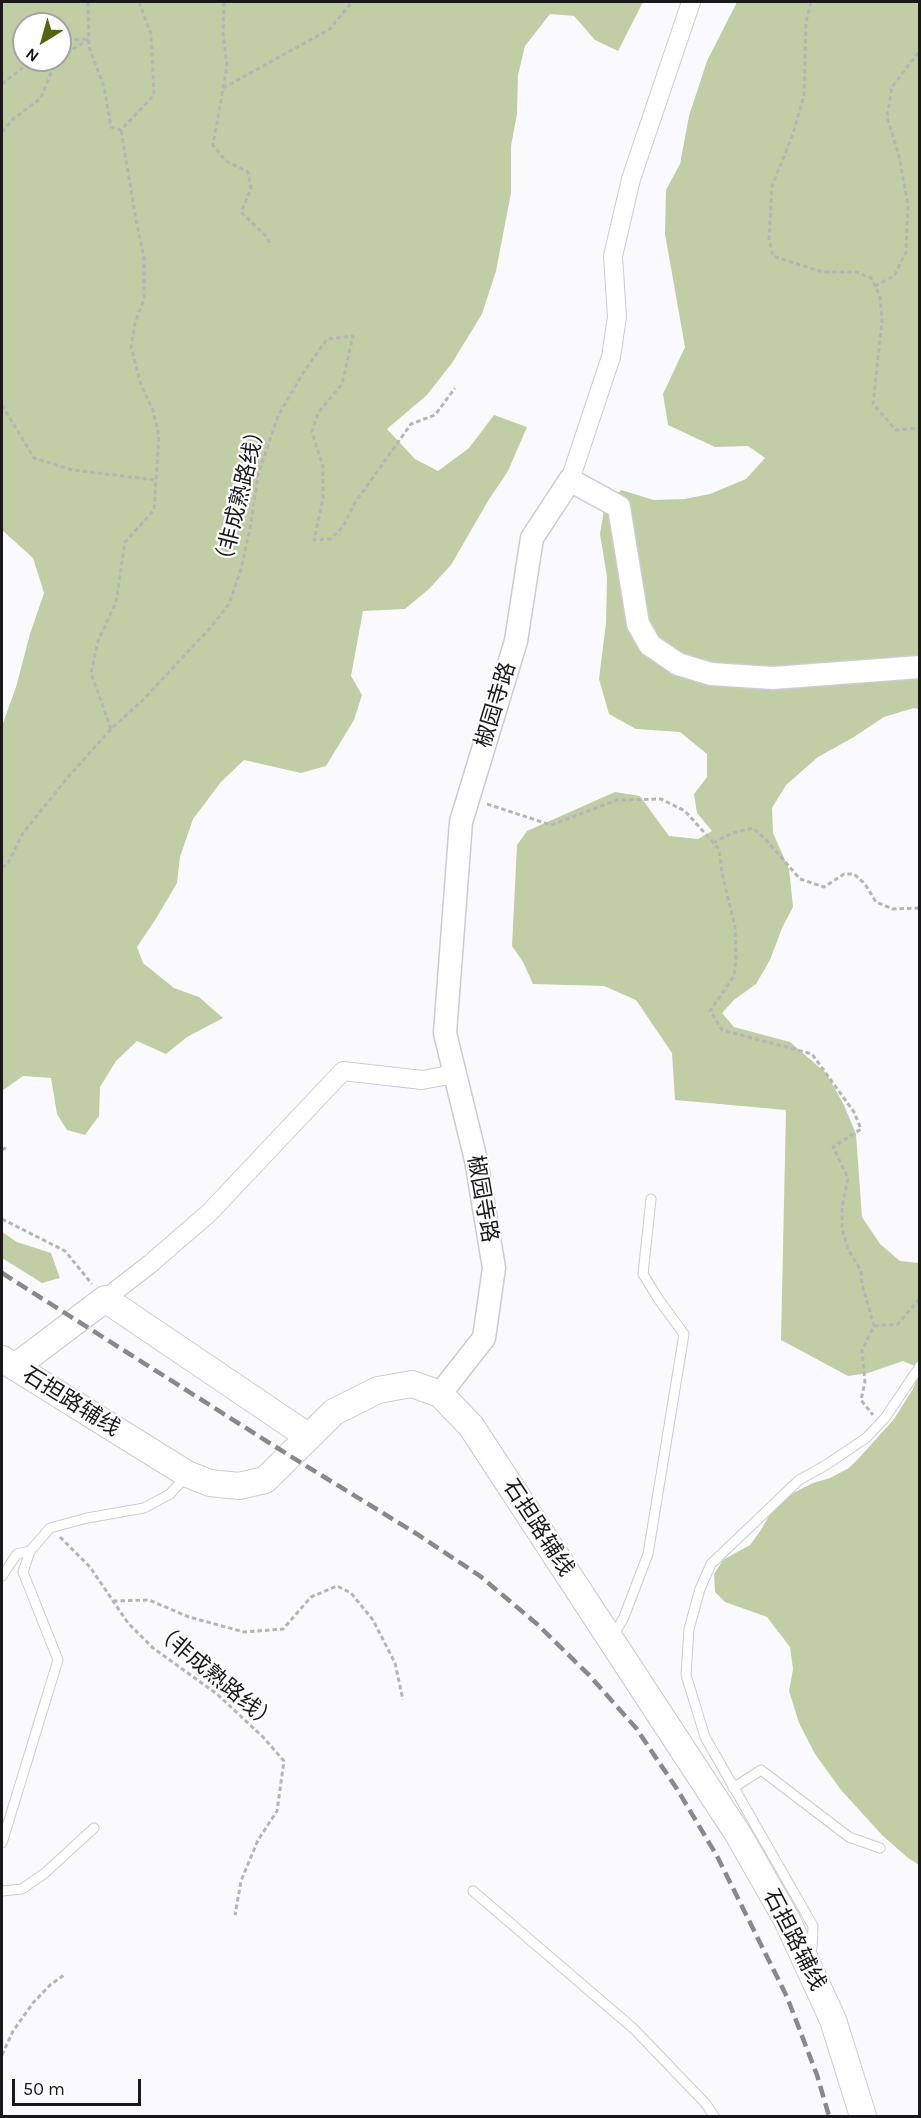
<!DOCTYPE html>
<html>
<head>
<meta charset="utf-8">
<style>
	body { margin:0 }
	#map { position:relative; width:921px; height:2118px; overflow:hidden; background:#fafafe; font-family:Karla,sans-serif }
	canvas { display:block }
	.frame { position:absolute; inset:0; border:3px solid #19181a; pointer-events:none }
	.north { position:absolute; left:12px; top:12px; width:60px; height:60px; box-sizing:border-box; background:#fff; border:2px solid #a3a3a3; border-radius:50%; rotate:217deg; font-size:16px; font-weight:700; line-height:24px; text-align:center; color:#19181a }
	.north::after { content:''; display:block; margin:auto; width:21px; height:27px; background:#526611; clip-path:polygon(50% 0,100% 100%,50% 72%,0 100%) }
	.scale { position:absolute; left:12px; top:2079px; width:129px; height:27px; box-sizing:border-box; border:3px solid #19181a; border-top:0; padding-left:8px; font-size:18px; line-height:21px; white-space:nowrap; color:#19181a; -webkit-text-stroke:4px #fff; paint-order:stroke }
</style>
</head>
<body>
<div id="map">
<canvas width="921" height="2118"></canvas>
<div class="frame"></div>
<div class="north">N</div>
<div class="scale">50 m</div>
</div>
<script>
const c = document.querySelector('canvas').getContext('2d');
c.lineJoin = 'round';
function paint(path, color) { c.fillStyle = color; c.fill(path, 'evenodd'); }
const shape = rows => new Path2D(rows.map(r => 'M' + r).join(''));
function trace(path, color, width, dash) { c.strokeStyle = color; c.lineWidth = width; c.lineCap = dash ? 'butt' : 'round'; c.setLineDash(dash || []); c.stroke(path); }
function write(font, color, halo, rows, align = 'center') {
  c.font = font + ' Karla,"Noto Sans SC",sans-serif'; c.lineWidth = 4.5; c.setLineDash([]); c.textBaseline = 'middle'; c.strokeStyle = halo; c.fillStyle = color; for (const [text, x, y, turn = 0] of rows) {
    c.save(); c.translate(x, y); c.rotate((+turn || 0) * Math.PI / 180); c.textAlign = isNaN(turn) ? turn : align; if (halo) c.strokeText(text, 0, 0); c.fillText(text, 0, 0); c.restore();
  }
}
paint(shape([
	[2,2,643,2,618,51,595,40,574,16,550,14,525,46,518,75,517,114,511,146,511,193,496,271,482,314,452,363,427,395,387,429,415,459,438,471,469,448,494,415,527,427,508,471,488,501,451,565,429,589,405,609,363,611,351,676,362,695,354,720,326,766,301,773,244,760,221,782,193,819,180,857,177,883,157,917,137,947,143,963,174,988,199,997,223,1018,187,1037,166,1054,137,1041,116,1061,100,1087,99,1116,85,1135,67,1130,57,1114,51,1078,23,1076,2,1091,2,726,16,687,30,634,44,593,33,558,2,530],
	[24,24,60,24,60,60,24,60],
	[737,2,919,2,919,709,914,708,884,717,854,737,818,757,786,785,772,808,773,833,789,869,793,907,782,928,770,960,756,984,734,1000,722,1013,734,1027,790,1042,826,1073,844,1105,856,1134,862,1217,880,1244,900,1261,919,1263,919,1368,903,1361,868,1373,848,1376,781,1340,786,1110,675,1100,672,1053,636,1000,604,986,533,984,523,962,512,946,517,845,527,831,615,792,640,796,669,836,698,839,712,831,697,813,694,794,707,777,707,754,680,732,636,729,609,714,599,679,606,623,607,577,600,534,604,510,621,490,654,500,684,499,710,494,746,479,765,458,748,446,715,447,668,425,663,394,685,347,665,234,666,190,680,164,689,116,707,61],
	[2,1232,17,1242,51,1253,60,1278,42,1283,2,1258],
	[919,1372,919,1865,908,1858,882,1835,841,1790,815,1754,799,1723,789,1691,793,1669,790,1647,767,1617,725,1602,715,1592,714,1574,723,1560,750,1545,761,1530,774,1507,789,1495,813,1483,830,1478,849,1468,859,1458,894,1419,913,1389]
]), '#c1cea5');
const service = shape([
	[2,1576,17,1554,30,1551],
	[612,1638,624,1617,648,1554,684,1334,659,1300,643,1274,651,1199],
	[733,1788,761,1770,849,1837,880,1848],
	[2,1843,58,1660,23,1572,30,1551,50,1528,87,1518,144,1508,170,1494,186,1476],
	[2,1891,22,1889,45,1873,94,1828],
	[473,1891,634,2029,706,2104,714,2116],
	[808,1956,812,1948,813,1926,705,1737,686,1675,689,1629,700,1589,711,1564,799,1480,826,1465,866,1438,885,1418,920,1366]
]);
const minor = shape([
	[570,480,611,357,617,317,613,256,631,179,691,2],
	[105,1299,150,1264,209,1213,343,1071,422,1080,455,1074]
]);
const tertiary = shape([
	[440,1394,484,1338,494,1268,476,1160,445,1033,461,822,516,641,532,538,570,480,619,507,638,624,650,645,678,664,711,674,773,678,920,667]
]);
const secondary = shape([
	[2,1359,187,1474,210,1483,239,1486,265,1480,334,1412,378,1390,412,1384,440,1394,471,1426,738,1834,787,1920,833,2020,863,2116],
	[15,1367,105,1299,309,1437]
]);
trace(service, '#cccbd1', 11);
trace(minor, '#cccbd1', 20);
trace(tertiary, '#cccbd1', 25);
trace(secondary, '#cccbd1', 28);
trace(shape([
	[88,2,89,47,104,87,111,127,121,130,154,95,151,34,139,2],
	[224,2,223,33,227,66,213,145,226,161,248,172,251,189,241,212,266,236,271,246],
	[811,2,806,22,804,95,793,134,772,186,769,239,773,256,823,272,857,272,871,278,880,296,882,321,873,404,896,430,920,428],
	[60,43,67,40,87,39],
	[60,57,89,39],
	[2,84,32,60],
	[223,88,330,29,352,2],
	[2,132,13,119,41,98,56,60],
	[875,286,894,276,906,252,908,205,899,156,887,117,892,87,920,50],
	[2,405,34,458,73,470,155,480],
	[111,729,91,673,98,641,116,602,125,542,154,510,159,436,153,410,141,385,131,347,135,323,144,299,144,258,136,220,121,130],
	[487,804,551,825,617,800,661,799,685,811,719,849,722,873,735,927,736,960,734,976,710,1011,722,1030,812,1054,854,1112,861,1129,833,1147,848,1178,842,1207,842,1229,848,1249,861,1271,862,1284,874,1326,862,1350,865,1382,861,1400,873,1415],
	[713,843,732,833,753,828,767,841,800,879,824,887,844,874,854,874,865,884,876,902,893,909,920,908],
	[2,867,7,865,23,833,69,776,111,729,143,700,211,627,229,604,241,569,250,529,258,475,278,416,303,373,327,339,353,336,342,384,318,413,312,432,323,467,323,499,314,540,330,539,343,527,354,504,411,424,435,415,455,388],
	[2,1150,8,1146],
	[2,1219,65,1251,92,1284],
	[874,1326,898,1324,920,1298],
	[60,1537,90,1567,128,1623,153,1648,217,1694,263,1737,284,1761,277,1811,258,1840,241,1881,235,1915],
	[113,1601,149,1600,189,1617,244,1632,283,1629,311,1597,337,1586,351,1593,373,1620,395,1663,403,1700],
	[2,2055,13,2031,33,2003,50,1985,64,1975]
]), '#b5b5b8', 3, [4.5, 3]);
trace(service, '#fff', 9);
trace(minor, '#fff', 18);
trace(tertiary, '#fff', 22);
trace(secondary, '#fff', 26);
trace(shape([
	[2,1273,290,1456,417,1534,480,1576,537,1624,590,1676,636,1728,677,1789,717,1856,787,1997,817,2075,829,2116]
]), '#89898c', 4.5, [12, 6]);
write('22px', '#19181a', '#fff', [
	["（非成熟路线）",241,496,-76],
	["椒园寺路",496,705,-73],
	["椒园寺路",482,1199,80],
	["石担路辅线",71,1402,32],
	["石担路辅线",538,1528,57],
	["（非成熟路线）",215,1677,40],
	["石担路辅线",794,1940,63]
]);
</script>
</body>
</html>
